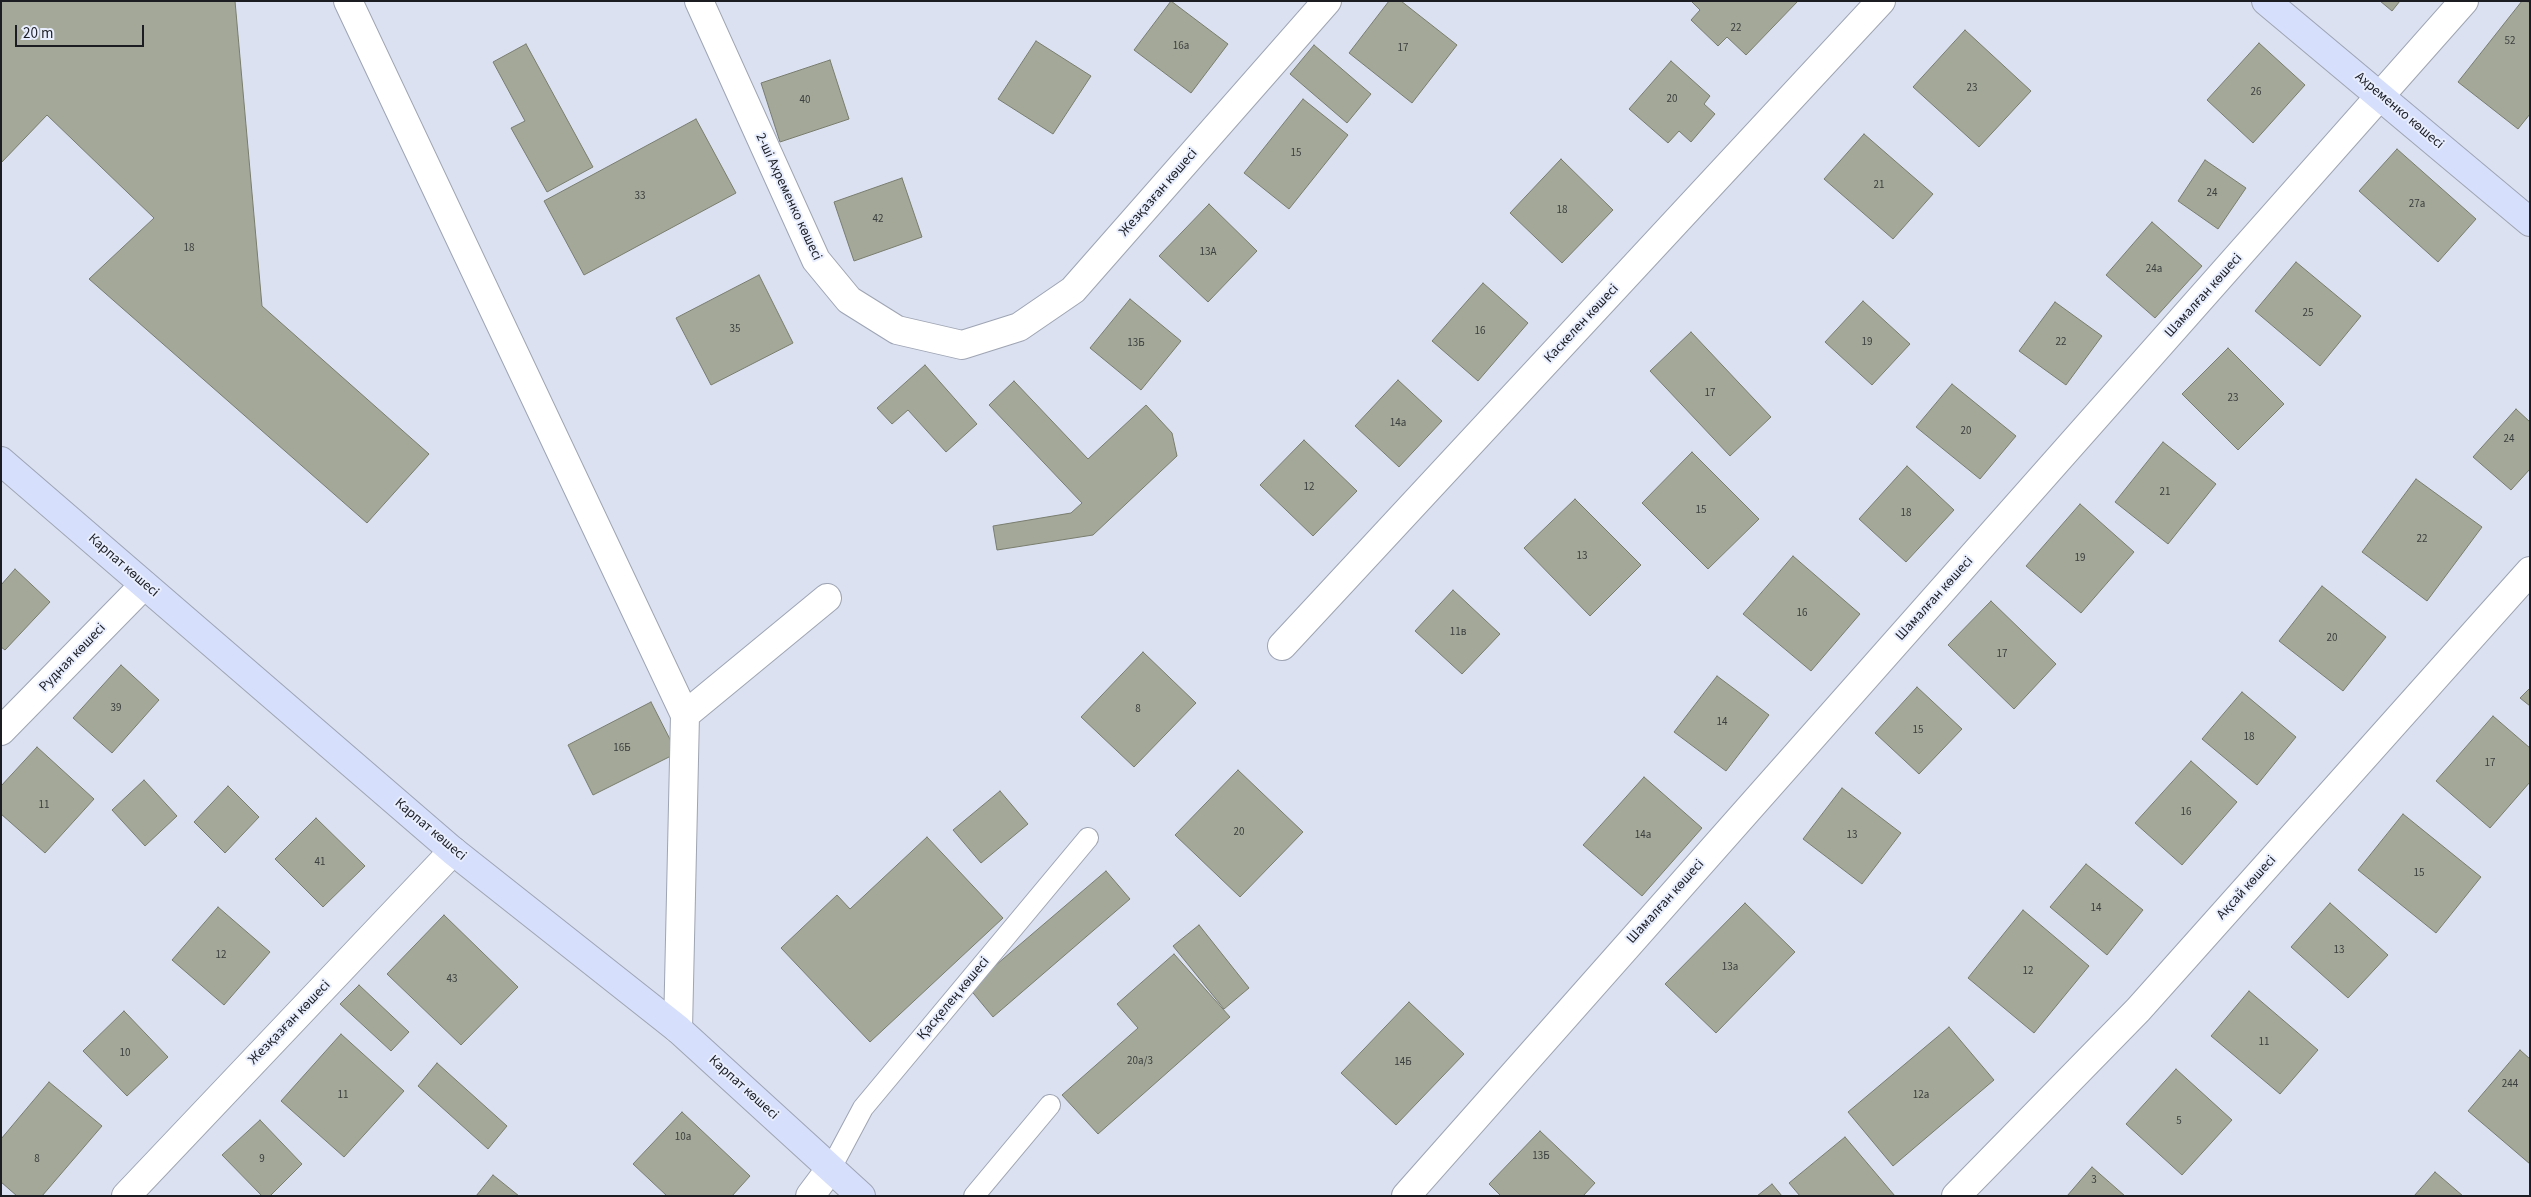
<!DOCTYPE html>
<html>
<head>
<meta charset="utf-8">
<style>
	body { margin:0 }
	#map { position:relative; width:2531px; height:1197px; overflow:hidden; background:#dbe1f1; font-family:"Source Sans 3",sans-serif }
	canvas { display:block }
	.frame { position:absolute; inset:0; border:2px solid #1b1d23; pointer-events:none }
	.scale { position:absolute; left:15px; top:25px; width:129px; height:22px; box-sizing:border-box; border:2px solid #1b1d23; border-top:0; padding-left:6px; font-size:15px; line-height:18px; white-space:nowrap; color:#1b1d23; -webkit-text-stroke:4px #e8eefe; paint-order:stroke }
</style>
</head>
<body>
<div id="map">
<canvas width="2531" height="1197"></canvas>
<div class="frame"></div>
<div class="scale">20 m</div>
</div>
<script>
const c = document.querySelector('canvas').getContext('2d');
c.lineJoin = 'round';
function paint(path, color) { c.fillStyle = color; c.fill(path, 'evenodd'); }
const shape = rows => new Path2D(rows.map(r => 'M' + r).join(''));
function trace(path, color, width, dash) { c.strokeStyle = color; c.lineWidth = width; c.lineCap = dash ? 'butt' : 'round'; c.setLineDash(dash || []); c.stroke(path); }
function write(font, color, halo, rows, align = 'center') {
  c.font = font + ' "Source Sans 3",sans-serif'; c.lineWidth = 4; c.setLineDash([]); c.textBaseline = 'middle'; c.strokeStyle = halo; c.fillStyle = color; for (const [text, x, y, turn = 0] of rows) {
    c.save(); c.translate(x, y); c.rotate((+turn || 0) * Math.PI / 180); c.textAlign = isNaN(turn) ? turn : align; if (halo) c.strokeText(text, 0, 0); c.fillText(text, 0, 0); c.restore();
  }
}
const building = shape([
	[1,1,235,1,262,306,429,454,367,523,89,279,154,218,47,115,1,163,1,1],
	[1171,1,1228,44,1191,93,1134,50,1171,1],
	[1389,1,1401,1,1457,45,1412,103,1349,53,1389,1],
	[1691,1,1798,1,1746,55,1727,37,1718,46,1691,20,1700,10,1691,1],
	[2380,1,2400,1,2392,11,2380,1],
	[2522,1,2530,2,2530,114,2518,129,2458,82,2522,1],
	[1965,30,2031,91,1979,147,1913,87,1965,30],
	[1036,41,1091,76,1053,134,998,99,1036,41],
	[2259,43,2305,85,2253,143,2207,100,2259,43],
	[526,44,593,167,547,192,511,128,525,121,493,62,526,44],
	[1314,45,1371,94,1347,123,1290,74,1314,45],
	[830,60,849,119,780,142,761,83,830,60],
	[1671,61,1710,96,1704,104,1715,114,1691,142,1679,131,1668,143,1629,109,1671,61],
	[1303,99,1348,135,1289,209,1244,173,1303,99],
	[696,119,736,193,584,275,544,201,696,119],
	[1864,134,1933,194,1893,239,1824,179,1864,134],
	[2397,149,2476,219,2438,262,2359,191,2397,149],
	[1561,159,1613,210,1562,263,1510,213,1561,159],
	[2205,160,2246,188,2218,229,2178,201,2205,160],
	[902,178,922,237,854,261,834,202,902,178],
	[1209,204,1257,251,1208,302,1159,256,1209,204],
	[2152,222,2202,266,2155,318,2106,275,2152,222],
	[2296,262,2361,316,2320,366,2255,311,2296,262],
	[759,275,793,343,711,385,676,318,759,275],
	[1483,283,1528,323,1478,381,1432,341,1483,283],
	[1130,299,1181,341,1141,390,1090,348,1130,299],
	[1863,301,1910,344,1872,385,1825,342,1863,301],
	[2055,302,2102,336,2066,385,2019,351,2055,302],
	[1691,332,1771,417,1730,456,1650,371,1691,332],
	[2228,348,2284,404,2238,450,2182,394,2228,348],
	[925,365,977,424,946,452,908,410,892,424,877,408,925,365],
	[1398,380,1442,421,1399,467,1355,426,1398,380],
	[1014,381,1088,459,1146,405,1172,433,1177,456,1093,535,997,550,993,526,1071,513,1082,503,989,405,1014,381],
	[1952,384,2016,436,1980,479,1916,427,1952,384],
	[2516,409,2530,422,2530,469,2511,490,2473,457,2516,409],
	[1304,440,1357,491,1313,536,1260,485,1304,440],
	[2163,442,2216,484,2168,544,2115,502,2163,442],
	[1692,452,1759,519,1708,569,1642,503,1692,452],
	[1907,466,1954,510,1906,562,1859,519,1907,466],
	[2416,479,2482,527,2427,601,2362,552,2416,479],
	[1575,499,1641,565,1590,616,1524,548,1575,499],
	[2080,504,2134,552,2081,613,2026,566,2080,504],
	[1793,556,1860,614,1811,671,1743,614,1793,556],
	[15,569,50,602,5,650,1,647,1,585,15,569],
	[2322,586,2386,637,2343,691,2279,641,2322,586],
	[1453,590,1500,634,1462,674,1415,631,1453,590],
	[1991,601,2056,664,2014,709,1948,645,1991,601],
	[1143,652,1196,703,1134,767,1081,717,1143,652],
	[121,665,159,700,112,753,73,718,121,665],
	[1717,676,1769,715,1726,771,1674,732,1717,676],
	[1917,687,1962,729,1919,774,1875,733,1917,687],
	[2530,688,2530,706,2520,698,2530,688],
	[2242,692,2296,737,2257,785,2202,739,2242,692],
	[651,702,677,753,593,795,568,745,651,702],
	[2493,716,2530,748,2530,782,2490,828,2436,781,2493,716],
	[37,747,94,799,45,853,1,814,1,786,37,747],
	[2191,761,2237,802,2182,865,2135,823,2191,761],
	[1238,770,1303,832,1240,897,1175,835,1238,770],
	[1644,777,1702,828,1642,896,1583,845,1644,777],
	[144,780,177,816,145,846,112,810,144,780],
	[228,786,259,817,225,853,194,822,228,786],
	[1842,788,1901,833,1862,884,1803,839,1842,788],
	[1000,791,1028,824,981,863,953,830,1000,791],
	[2403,814,2481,877,2436,933,2358,870,2403,814],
	[316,818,365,866,323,907,275,859,316,818],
	[927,837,1003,918,870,1042,781,948,837,895,850,909,927,837],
	[2086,864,2143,910,2107,955,2050,907,2086,864],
	[1106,871,1130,899,993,1017,969,988,1106,871],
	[1745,903,1795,952,1716,1033,1665,984,1745,903],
	[2330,903,2388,955,2348,998,2291,947,2330,903],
	[218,907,270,952,224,1005,172,960,218,907],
	[2023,910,2089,966,2034,1033,1968,978,2023,910],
	[444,915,518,987,461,1045,387,974,444,915],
	[1199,925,1249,988,1224,1009,1173,946,1199,925],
	[1174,954,1230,1017,1098,1134,1062,1095,1138,1028,1117,1004,1174,954],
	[359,985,409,1032,391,1051,340,1004,359,985],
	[2249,991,2318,1050,2280,1094,2211,1036,2249,991],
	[1409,1002,1464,1054,1396,1125,1341,1073,1409,1002],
	[124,1011,168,1057,127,1096,83,1051,124,1011],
	[1949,1027,1994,1080,1893,1166,1848,1112,1949,1027],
	[341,1034,404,1091,344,1157,281,1101,341,1034],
	[2520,1050,2530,1059,2530,1164,2468,1111,2520,1050],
	[437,1063,507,1126,488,1149,418,1086,437,1063],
	[2176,1069,2232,1120,2182,1175,2126,1124,2176,1069],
	[49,1082,102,1126,42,1196,17,1196,1,1182,1,1139,49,1082],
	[682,1112,750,1176,732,1196,667,1196,633,1164,682,1112],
	[260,1120,302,1164,270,1196,262,1196,222,1155,260,1120],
	[1540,1131,1595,1183,1583,1196,1501,1196,1489,1184,1540,1131],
	[1845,1137,1895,1196,1800,1196,1789,1183,1845,1137],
	[2092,1167,2125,1196,2067,1196,2092,1167],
	[2435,1172,2463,1196,2414,1196,2435,1172],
	[493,1175,519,1196,476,1196,493,1175],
	[1772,1184,1782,1196,1757,1196,1772,1184]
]);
paint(building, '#a3a898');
trace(building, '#797d6e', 1);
const lane = shape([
	[831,1168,863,1108,1088,838],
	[974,1196,1050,1105]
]);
const street = shape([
	[348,1,685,715],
	[699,1,816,260,849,300,897,330,962,345,1019,327,1073,290,1327,1],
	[1282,646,1881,1],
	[1,731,144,585],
	[678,1029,685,715,827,598],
	[126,1196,453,851],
	[810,1196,831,1168],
	[1406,1196,2464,1],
	[1956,1196,2138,1010,2530,571]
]);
const secondary = shape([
	[2266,1,2530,222],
	[1,461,453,851,678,1029,861,1196]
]);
trace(lane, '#9ea4b3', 22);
trace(street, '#9ea4b3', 30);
trace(secondary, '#9ea4b3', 30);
trace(lane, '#fff', 20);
trace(street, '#fff', 28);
trace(secondary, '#d6dffb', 28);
write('11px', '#3d4040', null, [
	["22",1736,29],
	["52",2510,42],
	["16а",1181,47],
	["17",1403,49],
	["23",1972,89],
	["26",2256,93],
	["20",1672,100],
	["40",805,101],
	["15",1296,154],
	["21",1879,186],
	["24",2212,194],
	["33",640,197],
	["27а",2417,205],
	["18",1562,211],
	["42",878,220],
	["18",189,249],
	["13А",1208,253],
	["24а",2154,270],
	["25",2308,314],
	["35",735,330],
	["16",1480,332],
	["19",1867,343],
	["22",2061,343],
	["13Б",1136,344],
	["17",1710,394],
	["23",2233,399],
	["14а",1398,424],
	["20",1966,432],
	["24",2509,440],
	["12",1309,488],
	["21",2165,493],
	["15",1701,511],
	["18",1906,514],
	["22",2422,540],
	["13",1582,557],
	["19",2080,559],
	["16",1802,614],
	["11в",1458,633],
	["20",2332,639],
	["17",2002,655],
	["39",116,709],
	["8",1138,710],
	["14",1722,723],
	["15",1918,731],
	["18",2249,738],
	["16Б",622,749],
	["17",2490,764],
	["11",44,806],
	["16",2186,813],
	["20",1239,833],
	["14а",1643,836],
	["13",1852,836],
	["41",320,863],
	["15",2419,874],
	["14",2096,909],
	["13",2339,951],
	["12",221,956],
	["13а",1730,968],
	["12",2028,972],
	["43",452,980],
	["11",2264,1043],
	["10",125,1054],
	["20а/3",1140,1062],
	["14Б",1403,1063],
	["244",2510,1085],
	["11",343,1096],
	["12а",1921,1096],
	["5",2179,1122],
	["10а",683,1138],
	["13Б",1541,1157],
	["8",37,1160],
	["9",262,1160],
	["3",2094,1181]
]);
write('14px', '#1b1d23', '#e8eefe', [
	["Ахременко көшесі",2399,111,40],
	["Жезқазған көшесі",1159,193,-49],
	["2-ші Ахременко көшесі",788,197,65],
	["Шамалған көшесі",2204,296,-48],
	["Каскелен көшесі",1582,324,-47],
	["Карпат көшесі",123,566,41],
	["Шамалған көшесі",1935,599,-48],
	["Рудная көшесі",73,658,-46],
	["Карпат көшесі",430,830,40],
	["Ақсай көшесі",2247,888,-48],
	["Шамалған көшесі",1666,902,-48],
	["Қасқелең көшесі",954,999,-50],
	["Жезқазған көшесі",290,1023,-46],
	["Карпат көшесі",743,1088,42]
]);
</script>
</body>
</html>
